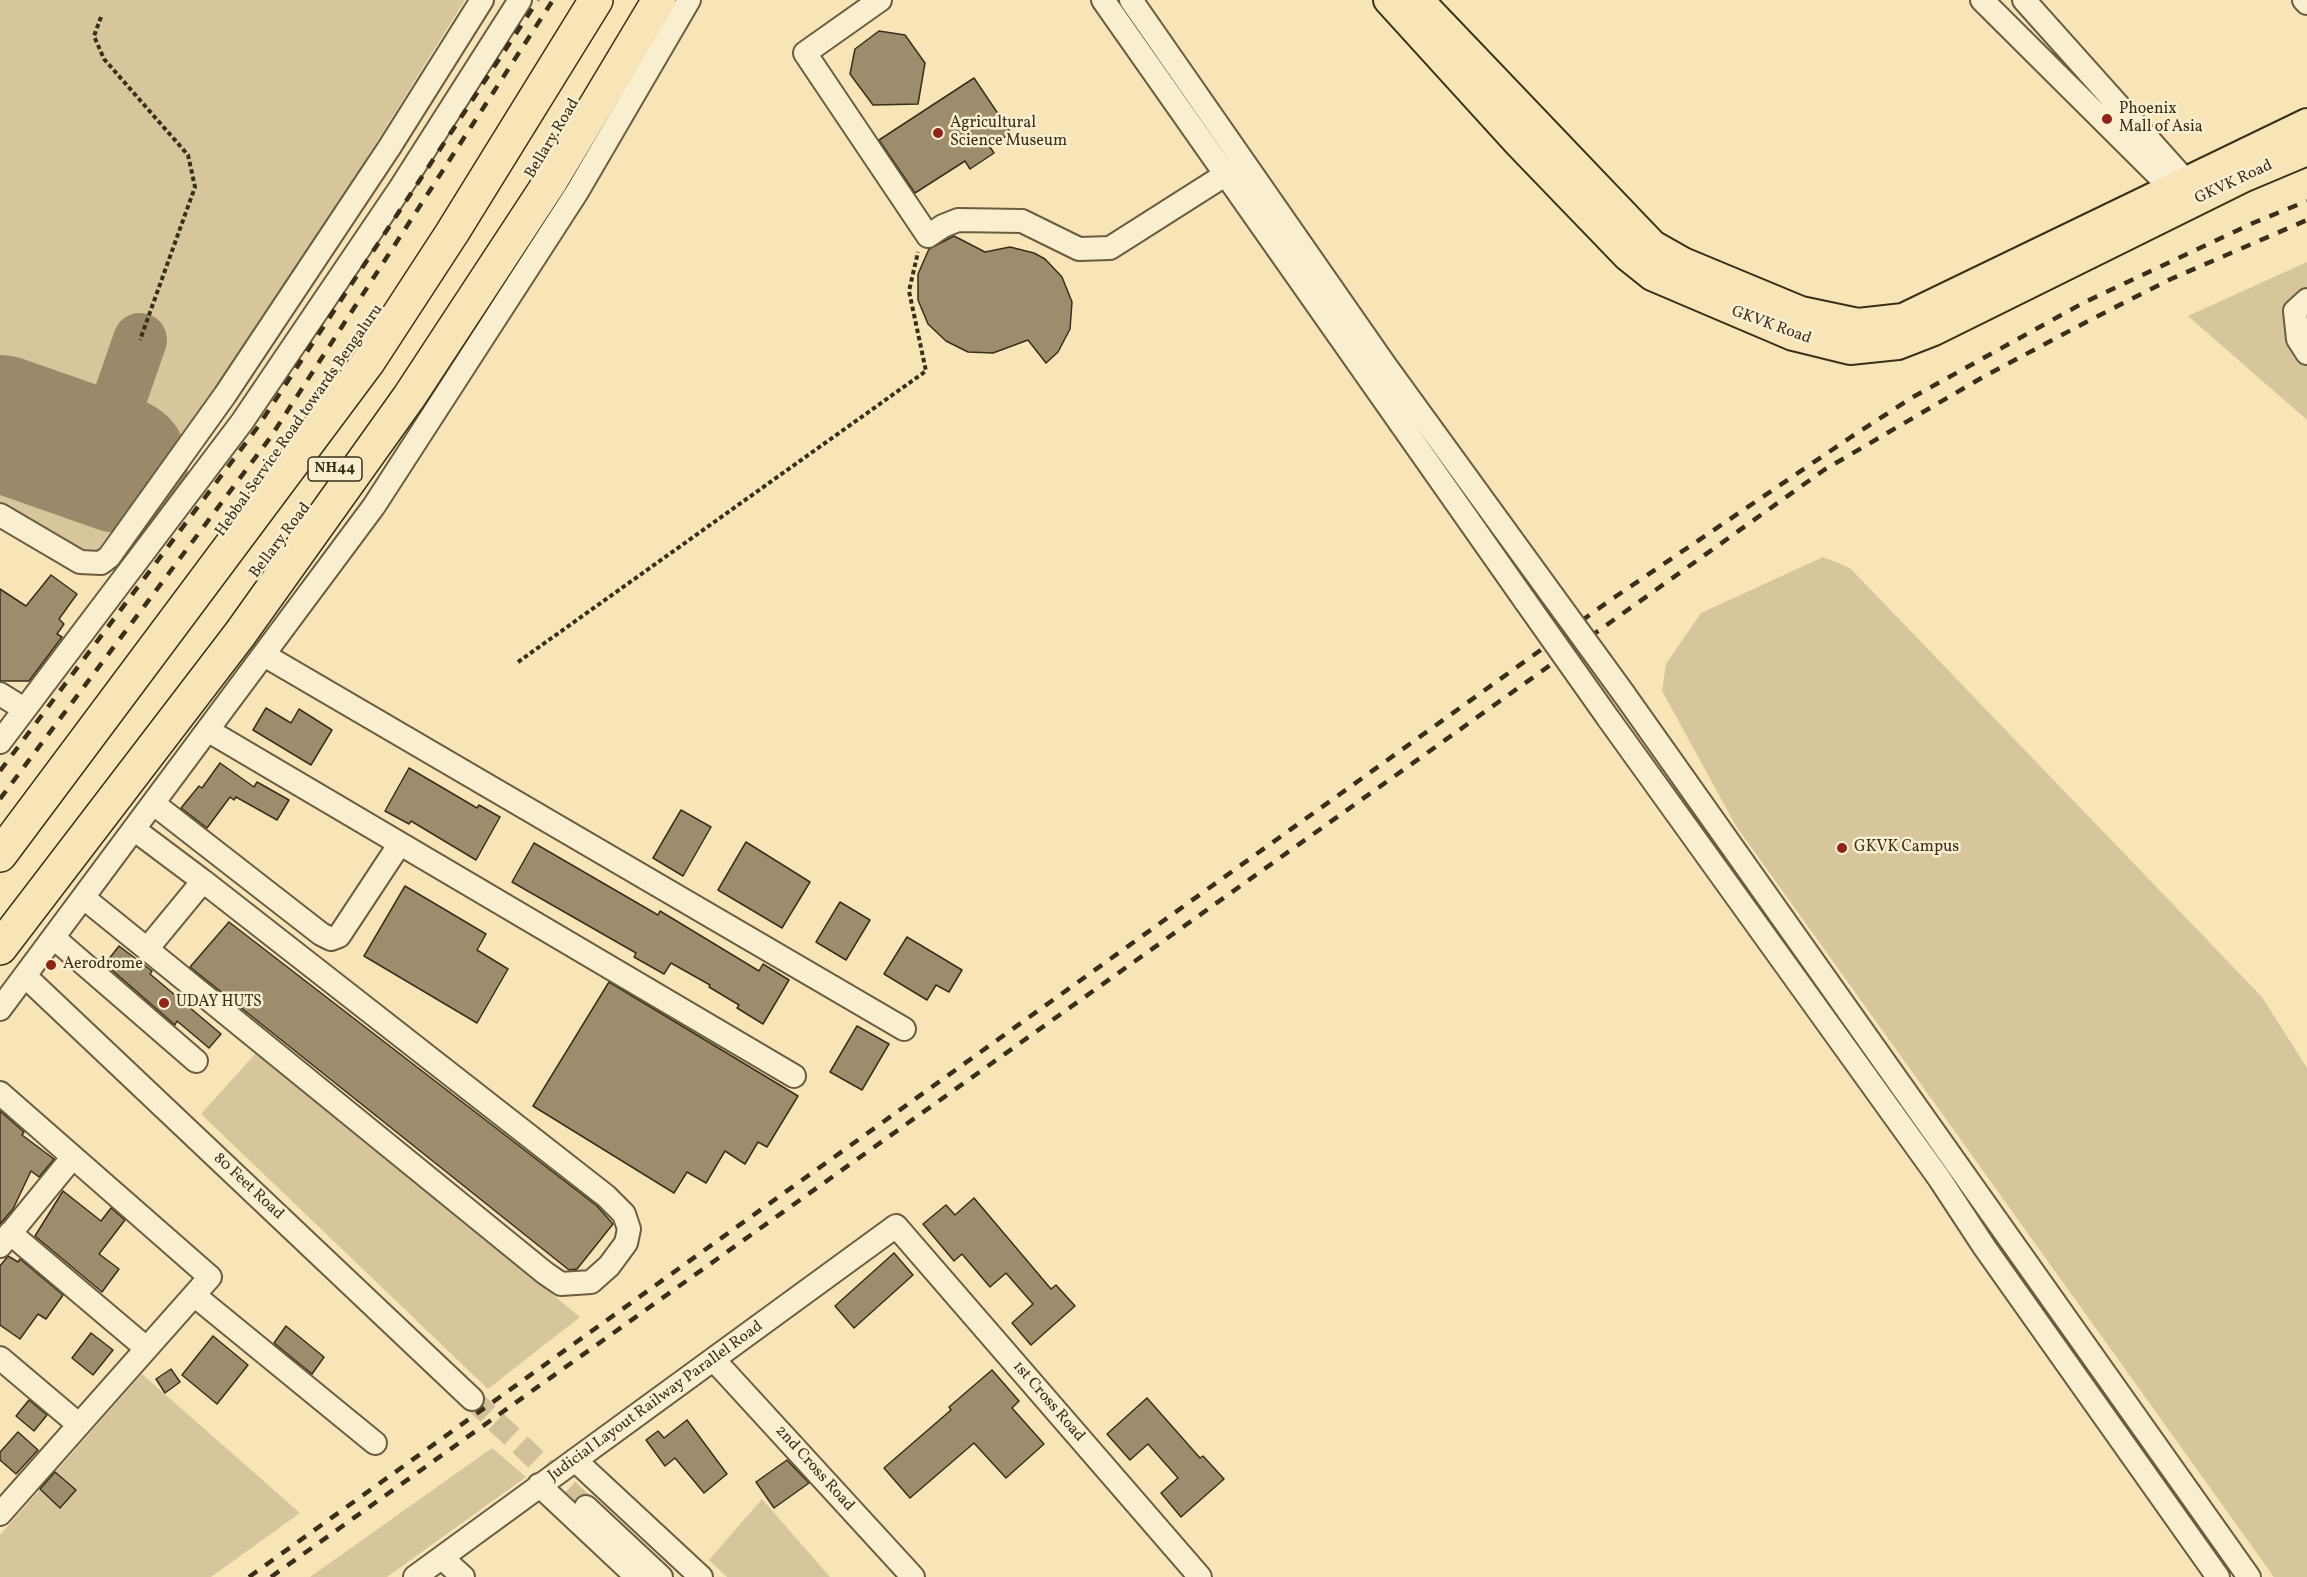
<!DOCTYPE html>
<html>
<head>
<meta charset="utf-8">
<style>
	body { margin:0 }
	canvas { display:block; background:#f7e5b7 }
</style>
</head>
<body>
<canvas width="2307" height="1577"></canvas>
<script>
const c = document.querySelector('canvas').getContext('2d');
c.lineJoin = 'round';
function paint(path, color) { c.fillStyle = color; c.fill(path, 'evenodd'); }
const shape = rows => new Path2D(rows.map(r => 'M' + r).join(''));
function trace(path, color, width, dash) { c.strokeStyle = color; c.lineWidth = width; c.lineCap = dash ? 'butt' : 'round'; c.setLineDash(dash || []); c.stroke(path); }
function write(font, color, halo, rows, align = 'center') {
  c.font = font + ' Vollkorn,serif'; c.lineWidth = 5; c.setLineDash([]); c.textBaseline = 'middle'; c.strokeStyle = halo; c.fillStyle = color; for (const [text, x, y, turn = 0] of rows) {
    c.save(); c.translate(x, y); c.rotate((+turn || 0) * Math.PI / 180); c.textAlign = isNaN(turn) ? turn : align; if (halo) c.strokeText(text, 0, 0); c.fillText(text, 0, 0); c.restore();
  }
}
paint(shape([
	[0,0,465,0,246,352,107,547,91,558,0,506,0,492,41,480,82,485,114,494,163,344,117,330,88,417,80,417,0,389],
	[2307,262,2307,420,2188,316],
	[1823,557,1850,568,2262,997,2307,1068,2307,1577,2274,1577,1736,826,1662,691,1666,664,1701,613],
	[256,1053,580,1317,488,1389,201,1114],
	[142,1374,300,1513,211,1577,0,1577,0,1535],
	[492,1448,526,1477,387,1577,310,1577],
	[762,1499,830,1577,727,1577,709,1560]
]), '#d7c69c');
trace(shape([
	[65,446,81,450,92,449,100,443,108,432,140,340]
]), '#9a8a69', 54);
trace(shape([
	[0,423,120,465]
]), '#9a8a69', 136);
const building = shape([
	[879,31,905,35,925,63,918,104,873,105,850,74,855,49,879,31],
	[974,78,1011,133,990,147,994,153,970,169,965,161,915,193,879,140,974,78],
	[954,236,985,252,1010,247,1034,253,1045,259,1062,277,1072,302,1070,329,1058,352,1046,363,1028,340,993,353,968,352,946,341,928,324,918,300,918,274,929,249,954,236],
	[51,575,77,594,59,619,64,624,57,634,62,637,29,681,0,681,0,589,26,606,51,575],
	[266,708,291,723,299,709,332,730,311,765,253,730,266,708],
	[220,763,254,787,257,782,289,800,277,820,236,797,234,800,230,797,207,828,181,808,199,786,202,788,220,763],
	[409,768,477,808,479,805,500,817,476,860,411,821,409,824,385,811,409,768],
	[681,810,711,827,683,876,653,858,681,810],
	[746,842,810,882,782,928,718,890,746,842],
	[534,843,658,915,660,911,759,971,763,964,789,980,763,1024,737,1008,739,1005,709,987,710,985,671,963,664,974,634,957,636,953,512,882,534,843],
	[405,886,486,934,477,950,508,969,477,1023,364,956,405,886],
	[840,902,870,920,846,960,816,942,840,902],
	[229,922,597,1206,613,1224,577,1269,569,1270,190,967,229,922],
	[907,937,962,970,949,992,936,985,927,1000,884,974,907,937],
	[119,946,152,971,150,974,221,1034,209,1048,177,1021,175,1025,105,964,119,946],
	[609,982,798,1096,767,1147,758,1142,745,1164,725,1151,706,1183,687,1172,674,1193,533,1106,609,982],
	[857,1026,889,1044,862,1090,830,1072,857,1026],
	[0,1111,24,1132,22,1135,54,1159,39,1177,31,1171,13,1209,0,1224,0,1111],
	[63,1191,101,1221,111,1208,125,1220,99,1254,119,1269,102,1292,35,1236,63,1191],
	[974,1198,1051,1289,1056,1285,1075,1306,1031,1345,1012,1323,1033,1304,1006,1273,990,1287,962,1254,954,1261,923,1224,946,1205,955,1215,974,1198],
	[894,1253,913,1275,854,1328,835,1306,894,1253],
	[8,1256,18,1262,20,1259,63,1295,46,1319,38,1314,20,1339,0,1325,0,1266,8,1256],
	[286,1326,324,1357,312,1374,274,1343,286,1326],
	[91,1333,113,1350,93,1375,72,1358,91,1333],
	[213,1336,248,1365,217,1404,182,1375,213,1336],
	[171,1369,180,1382,165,1393,156,1379,171,1369],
	[992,1370,1019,1401,1012,1408,1044,1444,1006,1478,974,1443,910,1498,884,1468,951,1410,949,1407,992,1370],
	[1147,1398,1200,1458,1203,1456,1224,1479,1181,1517,1161,1493,1178,1478,1148,1444,1130,1460,1107,1434,1147,1398],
	[29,1400,47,1415,34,1431,16,1416,29,1400],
	[687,1420,727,1474,704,1493,675,1458,665,1466,646,1440,658,1431,664,1438,687,1420],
	[18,1432,38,1450,16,1474,0,1460,0,1452,18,1432],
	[787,1460,809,1483,774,1508,756,1482,787,1460],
	[55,1472,76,1490,60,1508,40,1489,55,1472]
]);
paint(building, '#9d8d6c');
trace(building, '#3c2e1b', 1.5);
trace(shape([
	[472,1399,586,1507]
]), '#d2c098', 22, [22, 11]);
const minor = shape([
	[880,0,805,53,928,236,943,226,958,220,1022,221,1079,249,1110,248,1239,166],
	[1103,0,1526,602],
	[1131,0,1385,365,1552,595],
	[1982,0,2170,187],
	[2024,0,2185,180],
	[2304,0,2307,3],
	[2307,300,2295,311,2298,339,2307,353],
	[0,515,80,562,101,563,109,557,225,395,389,148,482,0],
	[264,655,904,1029],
	[0,694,24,709],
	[1624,694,2249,1577],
	[1608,718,1939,1178,1985,1248,2218,1577],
	[209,731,794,1076],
	[0,742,242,422,401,187,520,0],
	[154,804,321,934,331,939,339,936,399,845],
	[135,830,203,881],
	[84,898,147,949,545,1273,561,1284,591,1282,609,1266,626,1243,629,1229,624,1214,606,1196,203,881,147,949],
	[54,938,196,1061],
	[25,976,472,1399],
	[0,1009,374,506,577,192,689,0],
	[0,1093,210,1277,0,1514],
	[10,1233,146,1348],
	[0,1246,72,1158],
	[194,1295,375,1443],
	[0,1358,78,1424],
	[715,1361,913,1577],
	[575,1460,701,1577],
	[539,1485,637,1577],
	[586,1507,661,1577],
	[442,1558,463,1577],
	[415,1577,896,1226,1200,1577]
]);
const major = shape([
	[1388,0,1519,144,1627,256,1652,276,1793,336,1850,350,1898,345,1934,331,2245,177,2307,151],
	[1419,0,1653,245,1683,262,1801,311,1858,323,1903,318,2307,123]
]);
const highway = shape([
	[0,855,368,362,452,233,596,0],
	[0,948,240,634,409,397,550,182,659,0]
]);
trace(minor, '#6b5c42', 26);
trace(major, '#3c2e1b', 32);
trace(highway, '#3c2e1b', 36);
trace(shape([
	[101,17,94,36,104,59,188,155,195,187,140,340],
	[518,662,926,371,909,291,918,252]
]), '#3c2e1b', 4, [4.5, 3]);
trace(minor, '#faeed0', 22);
trace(major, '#f7e5b7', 28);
trace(highway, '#f7e5b7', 33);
trace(shape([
	[0,771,257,428,538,0],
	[0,799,270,438,553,0],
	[249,1577,1609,601,1851,437,1913,397,2083,303,2253,223,2307,201],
	[271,1577,1824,470,1983,377,2090,320,2171,279,2307,220]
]), '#3c2e1b', 4.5, [10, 10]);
const minorBridge = shape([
	[1552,595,1624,694],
	[1526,602,1608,718]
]);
trace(minorBridge, '#6b5c42', 26, []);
trace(minorBridge, '#faeed0', 22);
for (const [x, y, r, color] of [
	[2107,119,6,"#8f2418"],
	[938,133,6,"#8f2418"],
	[1842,848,6,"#8f2418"],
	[51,965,6,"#8f2418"],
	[164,1003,6,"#8f2418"]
]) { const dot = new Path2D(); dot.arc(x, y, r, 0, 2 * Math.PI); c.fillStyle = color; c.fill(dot); trace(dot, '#faeed0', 2); }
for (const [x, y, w] of [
	[335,469,54]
]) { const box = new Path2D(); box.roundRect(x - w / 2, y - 12, w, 24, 4.5); c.fillStyle = '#faeed0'; c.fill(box); trace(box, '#3c2e1b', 1.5); }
write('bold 15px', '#3c2e1b', null, [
	["NH44",335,469]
]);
write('16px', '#3c2e1b', '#faeed0', [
	["Phoenix",2119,110],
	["Mall of Asia",2119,128],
	["Agricultural",950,124],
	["Science Museum",950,142],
	["GKVK Campus",1854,848],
	["Aerodrome",63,965],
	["UDAY HUTS",176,1003]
], 'left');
write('16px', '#3c2e1b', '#faeed0', [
	["Bellary Road",553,139,-59],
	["GKVK Road",2234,183,-25],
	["GKVK Road",1771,326,20],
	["Hebbal Service Road towards Bengaluru",300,421,-55],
	["Bellary Road",281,541,-53],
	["80 Feet Road",248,1187,43],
	["Judicial Layout Railway Parallel Road",656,1402,-36],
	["1st Cross Road",1048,1402,49],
	["2nd Cross Road",814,1469,48]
]);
</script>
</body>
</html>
